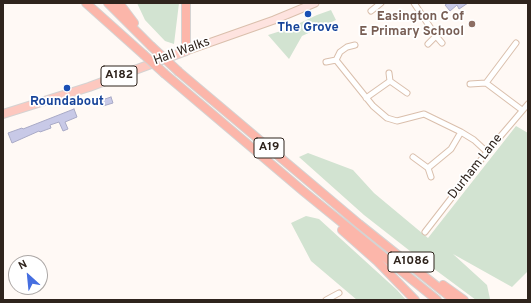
<!DOCTYPE html>
<html>
<head>
<meta charset="utf-8">
<style>
	body { margin:0 }
	#map { position:relative; width:531px; height:303px; overflow:hidden; background:#fff9f5; font-family:Overpass,sans-serif }
	canvas { display:block }
	.frame { position:absolute; inset:0; border:4px solid #2f241d; pointer-events:none }
	.north { position:absolute; left:8px; top:255px; width:40px; height:40px; box-sizing:border-box; background:#fff; border:1px solid #aca7a5; border-radius:50%; rotate:333deg; font-size:11px; font-weight:700; line-height:16px; text-align:center; color:#2f241d }
	.north::after { content:''; display:block; margin:auto; width:14px; height:18px; background:#456ee0; clip-path:polygon(50% 0,100% 100%,50% 72%,0 100%) }
</style>
</head>
<body>
<div id="map">
<canvas width="531" height="303"></canvas>
<div class="frame"></div>
<div class="north">N</div>
</div>
<script>
const c = document.querySelector('canvas').getContext('2d');
c.lineJoin = 'round';
function paint(path, color) { c.fillStyle = color; c.fill(path, 'evenodd'); }
const shape = rows => new Path2D(rows.map(r => 'M' + r).join(''));
function trace(path, color, width, dash) { c.strokeStyle = color; c.lineWidth = width; c.lineCap = dash ? 'butt' : 'round'; c.setLineDash(dash || []); c.stroke(path); }
function write(font, color, halo, rows, align = 'center') {
  c.font = font + ' Overpass,sans-serif'; c.lineWidth = 3.5; c.setLineDash([]); c.textBaseline = 'middle'; c.strokeStyle = halo; c.fillStyle = color; for (const [text, x, y, turn = 0] of rows) {
    c.save(); c.translate(x, y); c.rotate((+turn || 0) * Math.PI / 180); c.textAlign = isNaN(turn) ? turn : align; if (halo) c.strokeText(text, 0, 0); c.fillText(text, 0, 0); c.restore();
  }
}
paint(shape([
	[137,3,179,3,174,44,165,41,145,20],
	[331,10,336,20,302,36,289,59,268,35,287,29,317,15],
	[516,126,528,133,528,271,512,287,453,254,487,285,490,299,489,300,476,300,410,251,364,215,299,157,308,153,353,170,374,193,428,238],
	[306,216,319,219,397,290,406,300,357,300,311,261,291,223]
]), '#d2e3d1');
const building = shape([
	[448,3,468,3,459,9,457,5,450,11,445,5,448,3],
	[111,97,113,103,103,106,102,100,111,97],
	[74,109,77,117,65,122,68,129,63,131,59,122,50,125,51,128,40,132,39,131,12,143,8,133,22,128,23,129,74,109]
]);
paint(building, '#c8c9e7');
trace(building, '#a9aac6', 1);
const minor = shape([
	[414,3,436,36,428,44],
	[371,11,381,3],
	[436,36,442,43],
	[336,60,373,106,387,118,397,121,424,114,461,132,474,140,487,152],
	[326,62,336,60,340,52,347,47,355,45],
	[389,73,390,81,407,93],
	[486,83,522,110],
	[470,84,486,83,516,43],
	[366,98,390,81],
	[413,157,428,168,431,177],
	[428,168,451,149,461,132],
	[425,232,487,152,528,104],
	[326,300,339,293]
]);
const secondary = shape([
	[186,51,274,20,315,3]
]);
const primary = shape([
	[3,114,89,87,186,51]
]);
const trunk = shape([
	[86,3,143,54],
	[108,3,151,46],
	[119,3,134,23],
	[186,51,186,3],
	[179,72,359,224,454,300],
	[165,74,303,191,437,300],
	[342,230,377,261,415,300],
	[443,285,464,300]
]);
trace(minor, '#dabfac', 7);
trace(secondary, '#dabfac', 9);
trace(primary, '#d5d3d2', 10);
trace(trunk, '#d5d3d2', 10);
trace(minor, '#fff', 5);
trace(secondary, '#fee3df', 7);
trace(primary, '#fdc8bf', 8);
trace(trunk, '#fcb6aa', 8);
const trunkBridge = shape([
	[151,46,179,72],
	[143,54,165,74]
]);
trace(trunkBridge, '#d5d3d2', 10, []);
trace(trunkBridge, '#fcb6aa', 8);
for (const [x, y, r, color] of [
	[308,14,4,"#1a4fb4"],
	[472,24,4,"#8d6e63"],
	[67,88,4,"#1a4fb4"]
]) { const dot = new Path2D(); dot.arc(x, y, r, 0, 2 * Math.PI); c.fillStyle = color; c.fill(dot); trace(dot, '#fff', 1.5); }
for (const [x, y, w] of [
	[119,76,36],
	[269,148,30],
	[411,262,46]
]) { const box = new Path2D(); box.roundRect(x - w / 2, y - 10, w, 20, 3); c.fillStyle = '#fff'; c.fill(box); trace(box, '#2f241d', 1); }
write('bold 12px', '#2f241d', null, [
	["A182",119,76],
	["A19",269,148],
	["A1086",411,262]
]);
write('bold 13px', '#785e54', '#fff', [
	["Easington C of",464,17],
	["E Primary School",464,32]
], 'right');
write('bold 13px', '#164399', '#fff', [
	["The Grove",308,28],
	["Roundabout",67,102]
]);
write('13px', '#2f241d', '#fff', [
	["Hall Walks",182,52,-20],
	["Durham Lane",476,167,-52]
]);
</script>
</body>
</html>
